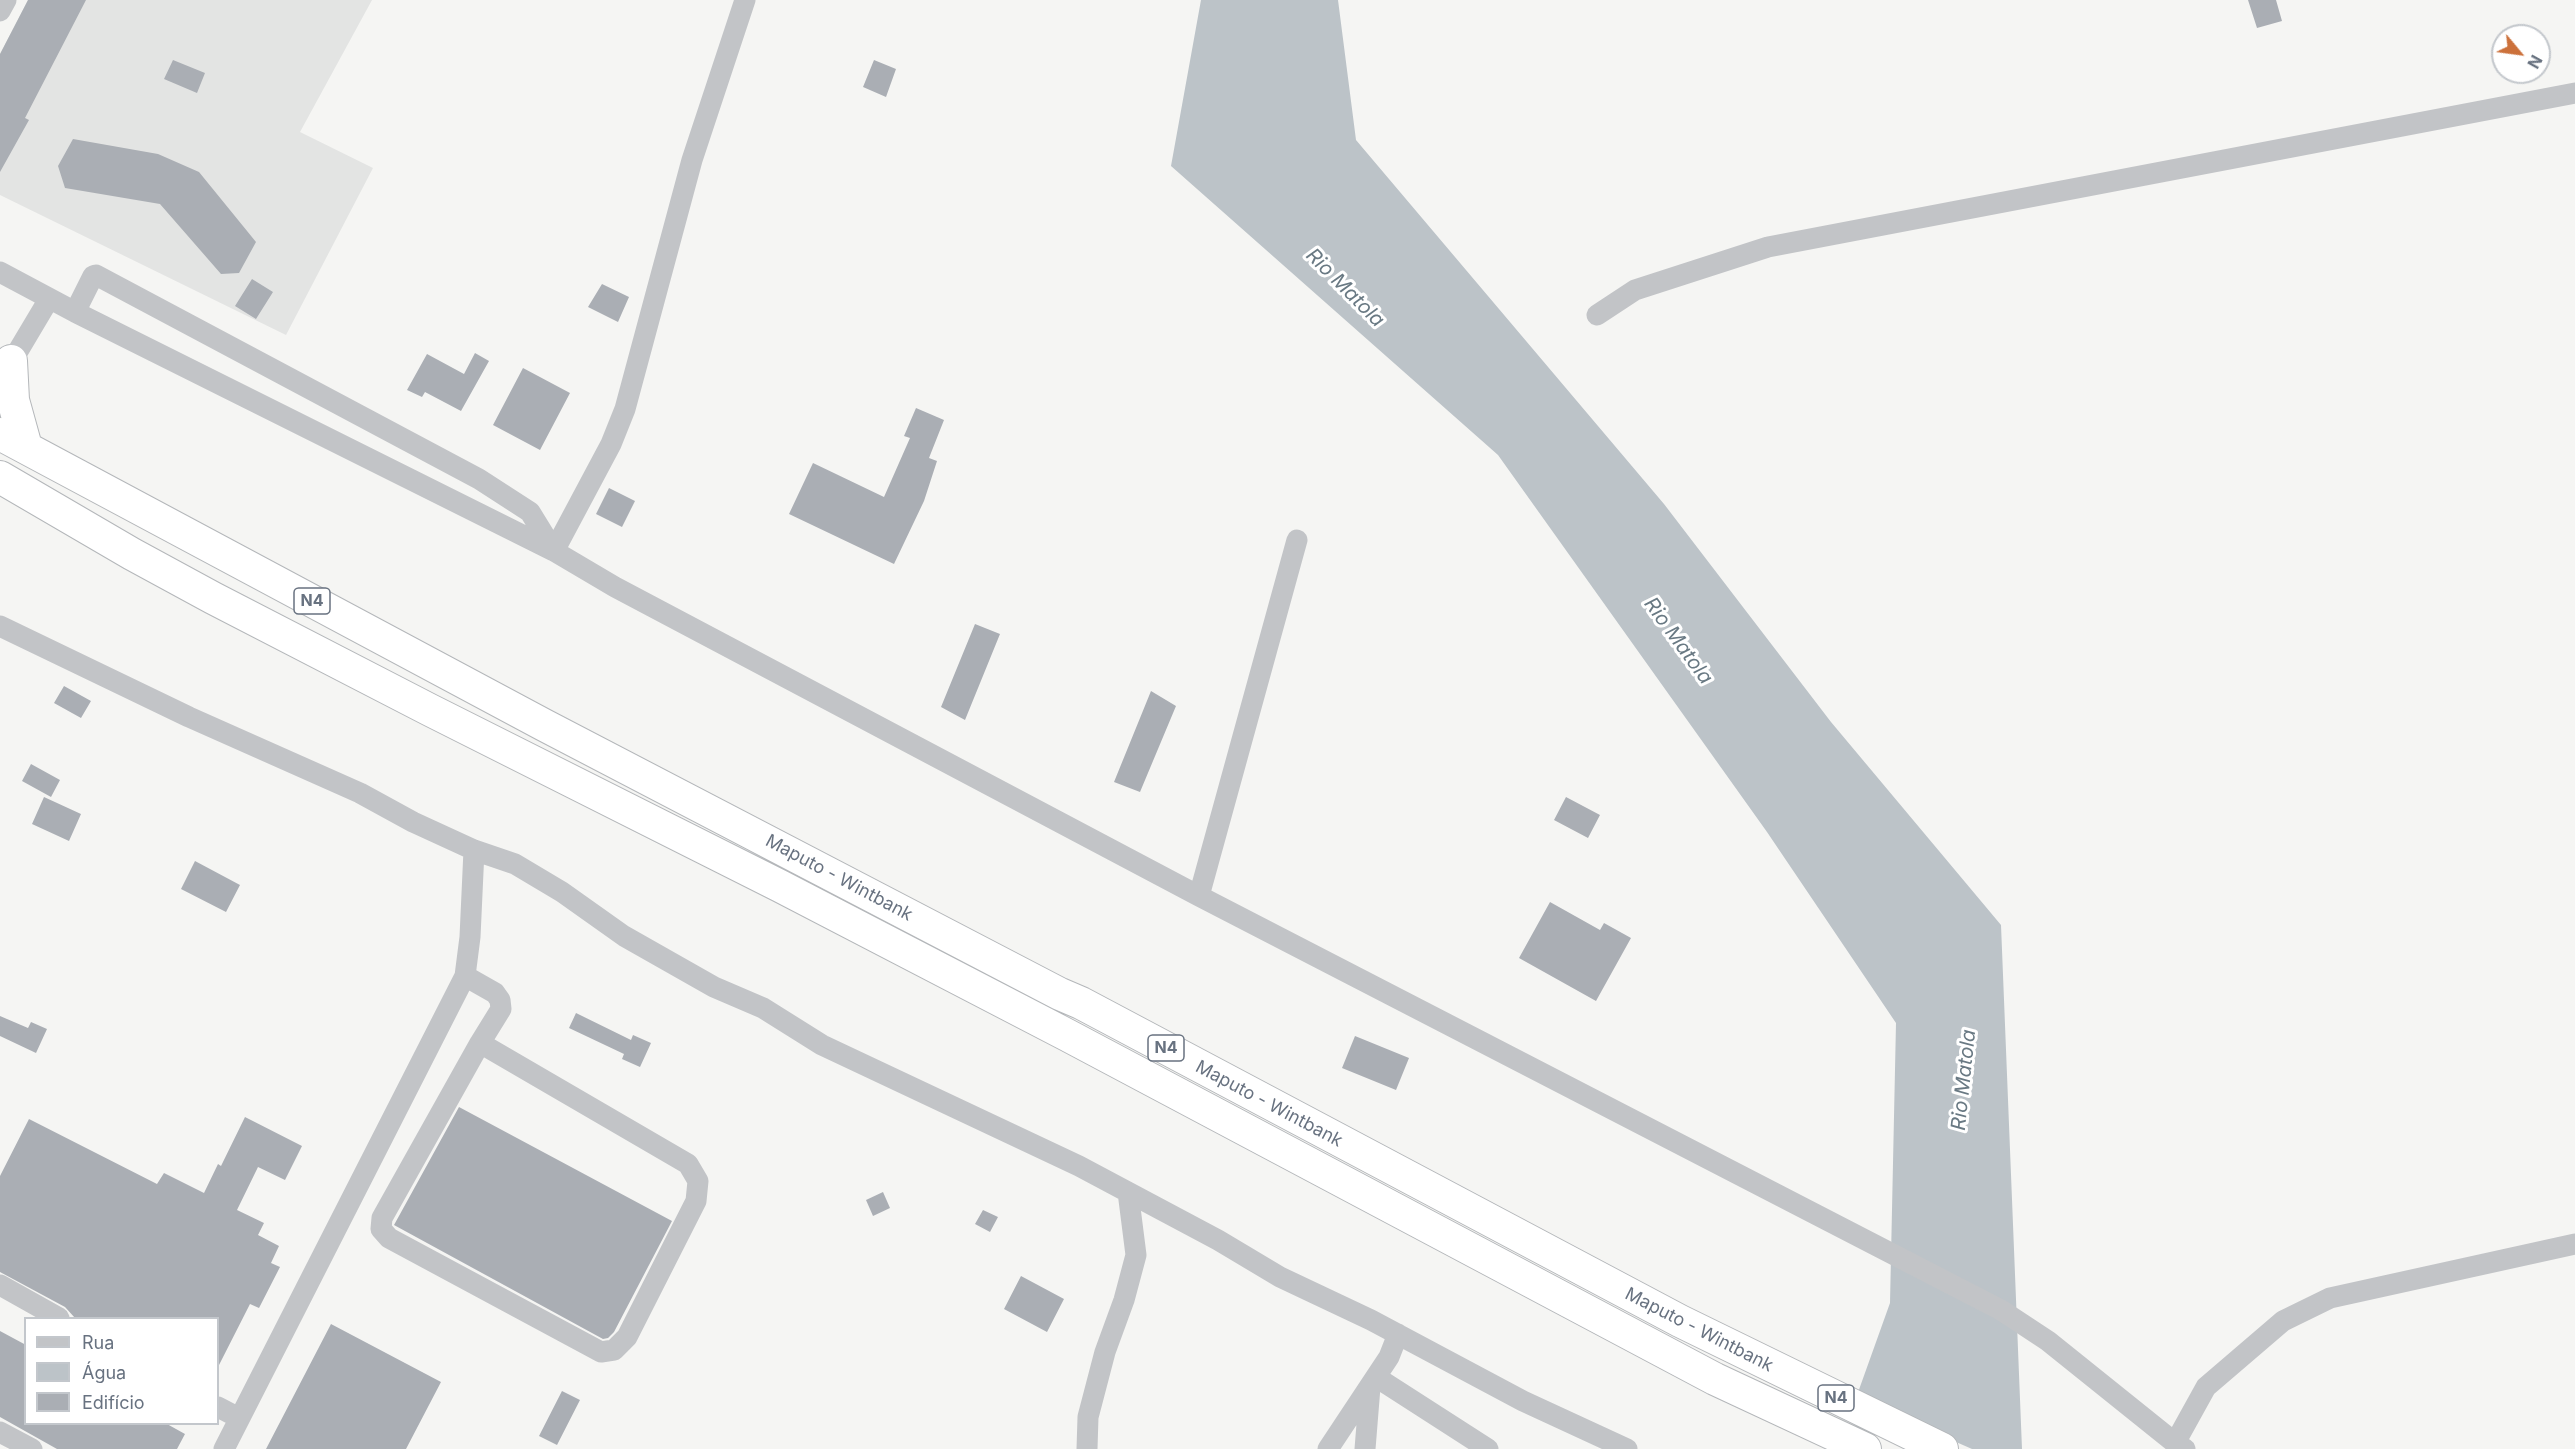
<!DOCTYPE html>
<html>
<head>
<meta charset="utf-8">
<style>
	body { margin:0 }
	#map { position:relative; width:2575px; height:1449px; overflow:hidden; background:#f5f5f3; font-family:Inter,sans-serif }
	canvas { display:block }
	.legend { position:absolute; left:24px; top:1317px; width:195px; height:108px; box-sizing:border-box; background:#fff; border:2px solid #c3c7cc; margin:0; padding:8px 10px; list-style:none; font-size:18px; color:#687280 }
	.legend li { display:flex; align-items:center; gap:12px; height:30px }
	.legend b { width:30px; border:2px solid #c3c7cc }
	.north { position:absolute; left:2491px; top:24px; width:60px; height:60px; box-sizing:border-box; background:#fff; border:2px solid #c3c7cc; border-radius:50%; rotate:119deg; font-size:16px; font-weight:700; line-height:24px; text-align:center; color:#687280 }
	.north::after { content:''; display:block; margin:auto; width:21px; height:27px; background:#cc713b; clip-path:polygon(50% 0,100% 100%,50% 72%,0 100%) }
</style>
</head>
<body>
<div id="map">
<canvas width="2575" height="1449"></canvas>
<ul class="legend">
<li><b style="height:8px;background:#c2c4c7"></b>Rua</li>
<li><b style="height:16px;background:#bcc3c8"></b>Água</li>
<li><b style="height:16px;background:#aaaeb4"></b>Edifício</li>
</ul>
<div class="north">N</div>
</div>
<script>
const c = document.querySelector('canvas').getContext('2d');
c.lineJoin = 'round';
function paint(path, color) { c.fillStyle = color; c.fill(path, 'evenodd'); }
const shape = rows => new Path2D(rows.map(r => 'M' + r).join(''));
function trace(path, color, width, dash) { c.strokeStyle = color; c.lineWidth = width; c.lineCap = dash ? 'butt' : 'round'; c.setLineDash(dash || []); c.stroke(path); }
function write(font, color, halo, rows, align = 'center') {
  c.font = font + ' Inter,sans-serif'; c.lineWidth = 6; c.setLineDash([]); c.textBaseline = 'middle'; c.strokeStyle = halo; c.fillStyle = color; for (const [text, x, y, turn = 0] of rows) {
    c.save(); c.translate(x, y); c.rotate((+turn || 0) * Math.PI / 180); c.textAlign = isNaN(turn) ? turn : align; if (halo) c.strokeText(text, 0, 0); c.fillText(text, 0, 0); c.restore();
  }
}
paint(shape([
	[28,0,372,0,300,132,373,168,286,335,0,195,0,54]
]), '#e3e4e3');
paint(shape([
	[1201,0,1338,0,1356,140,1664,504,1831,722,2001,925,2022,1449,1972,1449,1856,1398,1890,1303,1896,1023,1767,832,1498,455,1171,166]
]), '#bcc3c8');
paint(shape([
	[28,0,86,0,25,118,29,120,0,172,0,54],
	[2248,0,2276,0,2282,21,2257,28],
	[173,60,205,73,197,93,164,79],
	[874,60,896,69,886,97,863,87],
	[73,139,158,154,199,172,256,242,239,273,221,274,160,204,65,188,58,166],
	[252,279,273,292,256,319,235,306],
	[602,284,629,297,618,322,588,307],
	[475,353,489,361,461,411,425,392,422,397,407,390,427,354,464,374],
	[523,368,570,393,540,450,493,425],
	[916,408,944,420,929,458,937,461,924,501,894,564,789,514,813,463,884,497,910,438,904,436],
	[609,488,635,501,622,527,596,514],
	[975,624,1000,634,965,720,941,707],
	[64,686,91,701,81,718,54,703],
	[1151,691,1176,706,1140,792,1114,782],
	[31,764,60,780,51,797,22,781],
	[44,797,81,814,69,841,32,824],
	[1566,797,1600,815,1588,838,1554,820],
	[195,861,240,885,226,912,181,889],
	[1550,902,1600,930,1604,923,1631,938,1596,1001,1519,958],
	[576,1013,631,1040,633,1035,651,1043,640,1067,622,1059,624,1054,569,1028],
	[0,1016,28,1028,31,1022,47,1029,36,1053,0,1036],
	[1355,1036,1409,1058,1396,1090,1342,1068],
	[459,1107,672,1221,614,1332,608,1338,603,1339,394,1225],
	[245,1117,302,1146,285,1180,258,1167,237,1210,264,1223,258,1235,279,1246,271,1263,280,1267,259,1308,250,1304,218,1367,218,1318,75,1318,65,1307,0,1272,0,1176,29,1119,157,1184,164,1173,204,1193,218,1164,221,1166],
	[883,1192,890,1208,873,1216,866,1200],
	[983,1210,998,1217,990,1232,975,1224],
	[1021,1276,1064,1299,1047,1332,1004,1309],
	[331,1324,441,1382,406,1449,266,1449],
	[0,1331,26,1345,26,1424,167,1424,185,1434,177,1449,57,1449,0,1417],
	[562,1391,580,1400,557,1445,539,1436]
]), '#aaaeb4');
const highway = shape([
	[11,361,13,400,26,447],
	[0,434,544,725,1060,994,1081,1003,1680,1321,1942,1449],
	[0,477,132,554,213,598,430,710,780,886,1067,1035,1715,1379,1865,1449]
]);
trace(highway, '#b4b7ba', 34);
trace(shape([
	[745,0,692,160,625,409,611,444,554,551,615,587,1199,896,2001,1310,2048,1341,2175,1443,2185,1449],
	[0,11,6,0],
	[0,272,75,312,554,551],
	[75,312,93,276,96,275,479,479,530,512,554,551],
	[1597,315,1635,290,1768,247,2575,93],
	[5,373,49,299],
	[0,626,189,717,360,793,413,822,474,850,515,864,562,892,624,936,714,987,763,1008,822,1045,1079,1166,1218,1240,1280,1277,1371,1320,1523,1401,1627,1449],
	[1199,896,1297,540],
	[465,976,495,993,500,1000,501,1009,480,1043,688,1164,698,1181,696,1201,627,1337,614,1350,601,1352,389,1238,381,1229,382,1218,480,1043],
	[0,1285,59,1318],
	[1376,1377,1488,1449],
	[218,1407,239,1418],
	[0,1432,32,1449],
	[2175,1443,2206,1387,2283,1321,2330,1298,2575,1244],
	[224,1449,465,976,470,937,474,850],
	[1087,1449,1088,1417,1105,1352,1124,1300,1136,1255,1128,1192],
	[1328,1449,1389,1357,1398,1334],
	[1365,1449,1370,1387]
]), '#c2c4c7', 21);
trace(highway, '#fff', 32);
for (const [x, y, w] of [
	[312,601,36],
	[1166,1048,36],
	[1836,1398,36]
]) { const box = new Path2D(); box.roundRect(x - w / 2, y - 13, w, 26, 4.5); c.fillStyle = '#fff'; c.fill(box); trace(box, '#687280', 1.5); }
write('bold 16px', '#687280', null, [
	["N4",312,601],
	["N4",1166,1048],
	["N4",1836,1398]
]);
write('18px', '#687280', '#fff', [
	["Maputo - Wintbank",839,878,28],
	["Maputo - Wintbank",1269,1104,28],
	["Maputo - Wintbank",1699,1330,27]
]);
write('italic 20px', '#697983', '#fff', [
	["Rio Matola",1345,288,45],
	["Rio Matola",1678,641,54],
	["Rio Matola",1964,1080,-84]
]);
</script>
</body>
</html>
